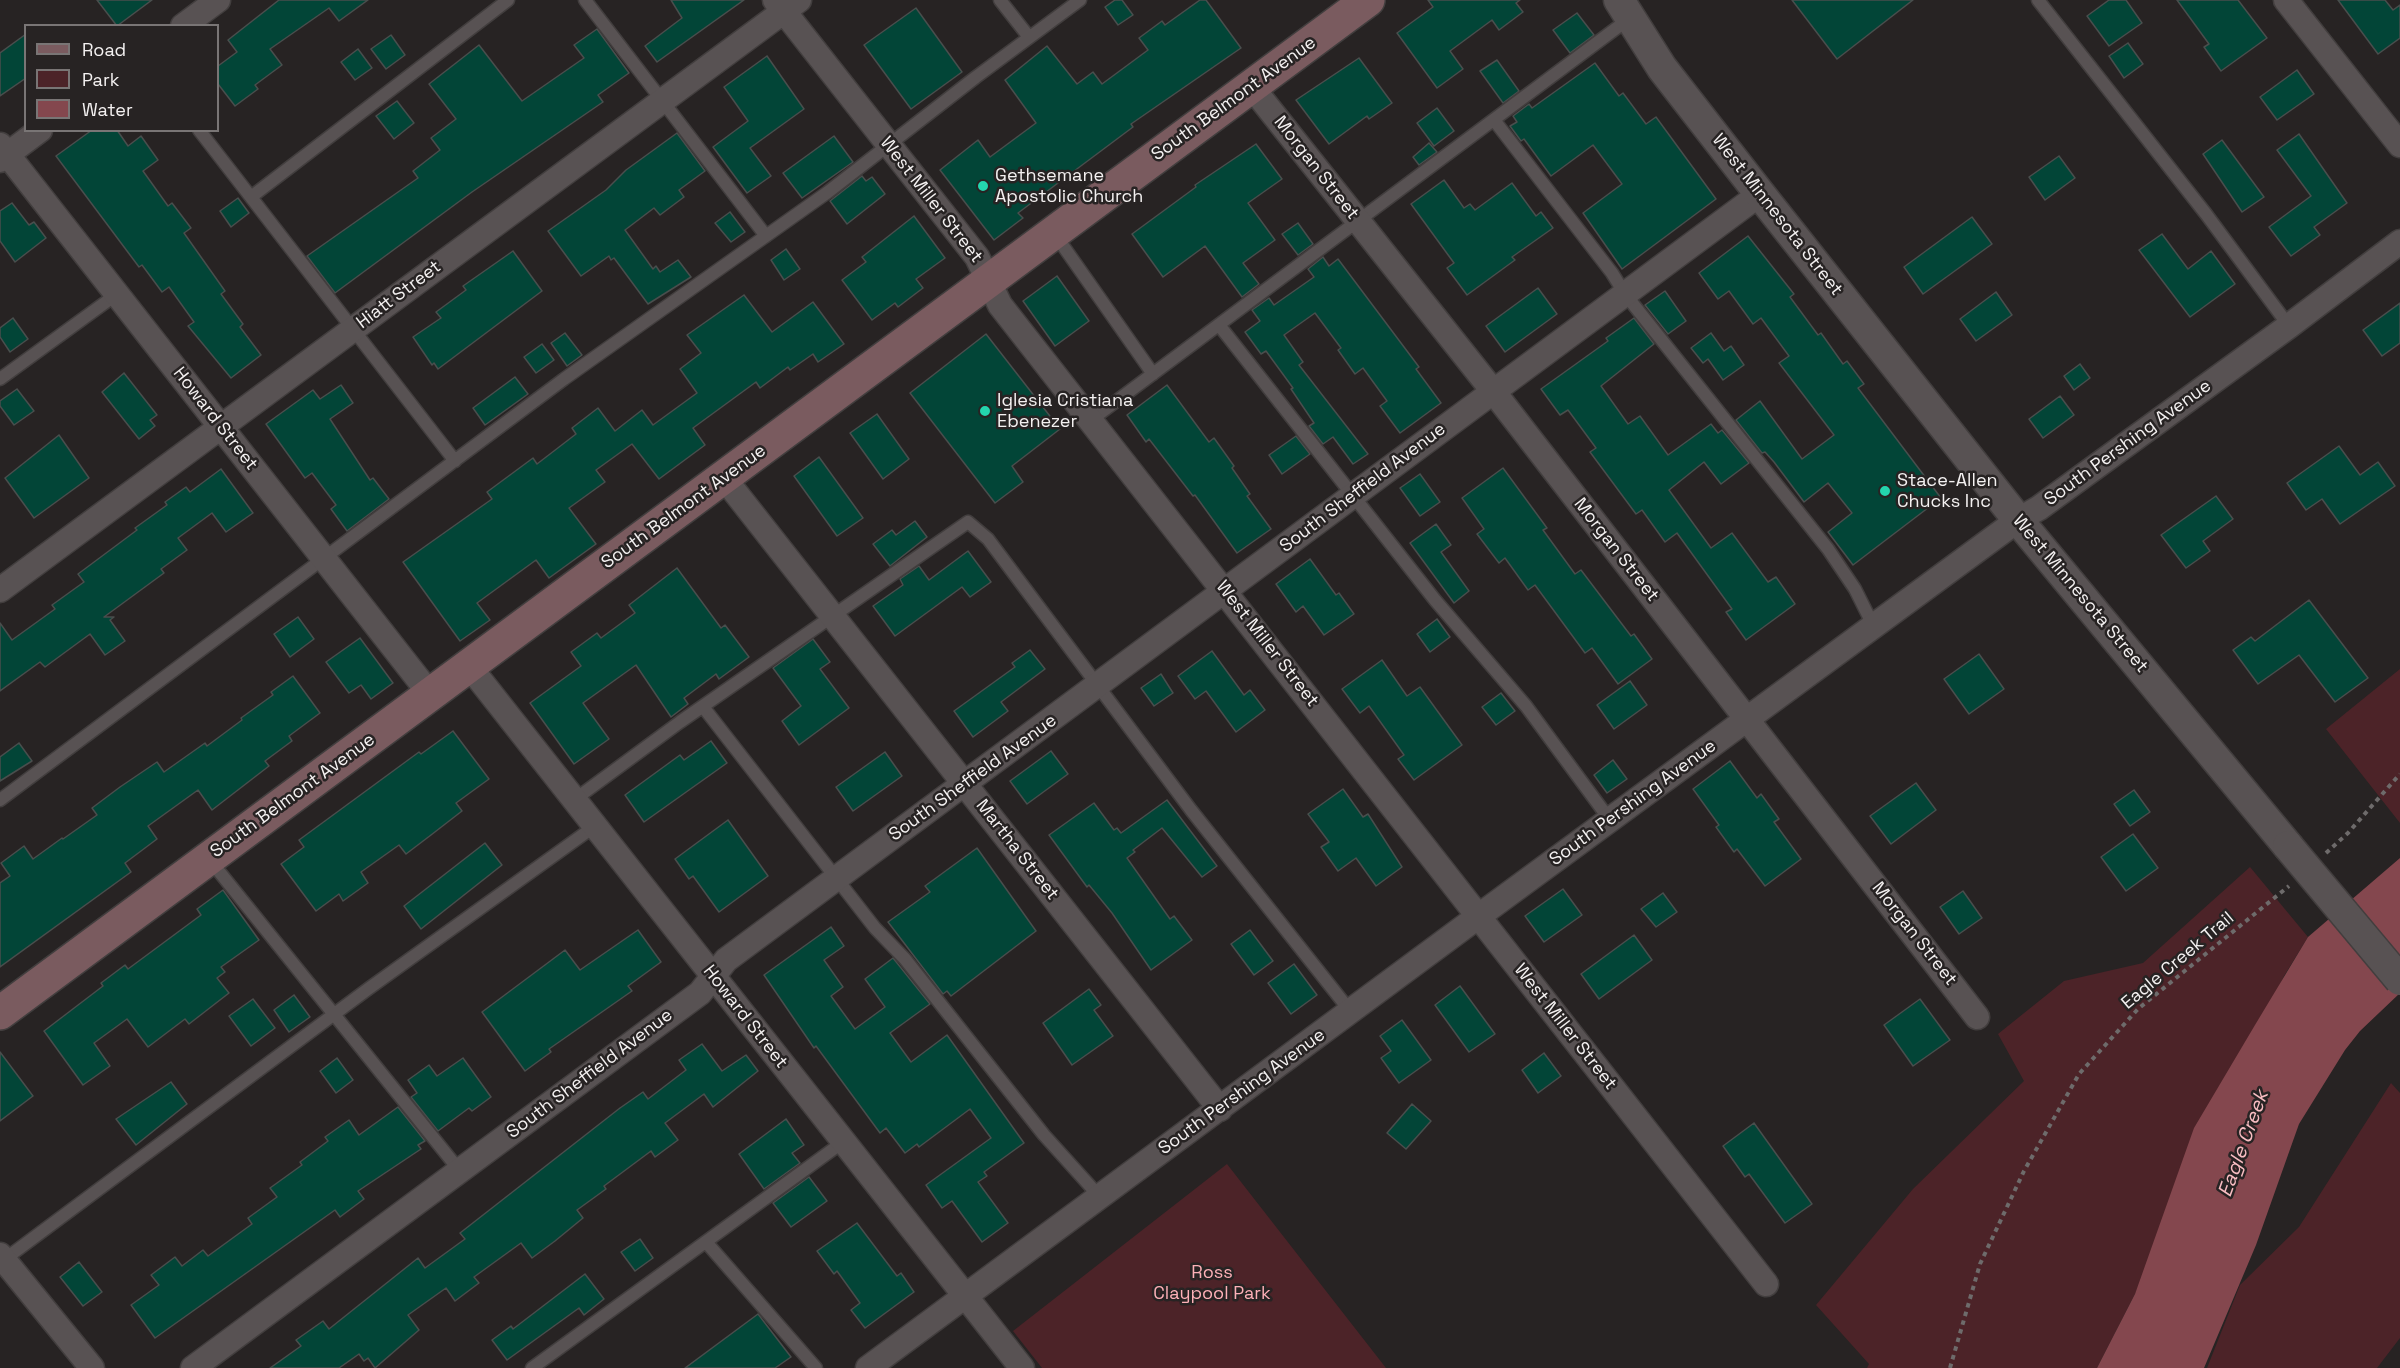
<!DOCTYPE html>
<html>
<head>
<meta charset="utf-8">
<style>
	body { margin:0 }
	#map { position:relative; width:2400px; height:1368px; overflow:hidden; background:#272323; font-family:"Space Grotesk",sans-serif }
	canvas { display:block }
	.legend { position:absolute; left:24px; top:24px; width:195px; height:108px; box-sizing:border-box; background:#272323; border:2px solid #797575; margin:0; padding:8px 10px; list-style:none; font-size:18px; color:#f4f1f1 }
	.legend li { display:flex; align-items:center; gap:12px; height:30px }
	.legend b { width:30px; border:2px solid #797575 }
</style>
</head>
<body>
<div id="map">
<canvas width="2400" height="1368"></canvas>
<ul class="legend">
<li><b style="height:8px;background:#7a5b5f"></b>Road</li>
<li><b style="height:16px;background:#4c2328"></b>Park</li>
<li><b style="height:16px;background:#84474e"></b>Water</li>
</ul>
</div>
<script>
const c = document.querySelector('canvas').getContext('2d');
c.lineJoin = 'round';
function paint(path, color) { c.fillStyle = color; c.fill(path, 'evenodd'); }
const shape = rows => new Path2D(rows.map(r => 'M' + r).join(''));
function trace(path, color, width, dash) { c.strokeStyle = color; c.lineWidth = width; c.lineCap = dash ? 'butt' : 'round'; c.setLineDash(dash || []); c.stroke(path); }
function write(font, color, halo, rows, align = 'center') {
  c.font = font + ' "Space Grotesk",sans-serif'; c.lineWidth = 5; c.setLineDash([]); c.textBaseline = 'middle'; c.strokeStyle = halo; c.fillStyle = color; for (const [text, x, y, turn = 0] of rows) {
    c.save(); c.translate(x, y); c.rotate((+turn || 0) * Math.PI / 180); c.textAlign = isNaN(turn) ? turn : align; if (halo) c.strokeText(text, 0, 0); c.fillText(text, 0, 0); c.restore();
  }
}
paint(shape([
	[2400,669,2400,823,2326,729],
	[2250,867,2308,937,2284,976,2135,1294,2097,1368,1867,1368,1869,1364,1816,1305,1913,1189,2024,1081,1998,1034,2064,981,2143,963],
	[2391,1083,2400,1093,2400,1338,2377,1368,2207,1368,2240,1285,2299,1227],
	[1227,1164,1386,1368,1042,1368,1013,1331]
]), '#4c2328');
paint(shape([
	[2400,858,2400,993,2360,1031,2345,1050,2299,1124,2256,1245,2204,1368,2097,1368,2135,1294,2194,1128,2255,1025,2308,937]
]), '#84474e');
const building = shape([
	[97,0,152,0,117,26,97,0],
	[279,0,368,0,339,21,329,8,270,49,282,65,255,85,258,89,235,106,218,84,218,66,237,52,228,40,279,0],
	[671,0,744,0,657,62,645,46,682,18,671,0],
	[1115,0,1122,0,1133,15,1118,25,1105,7,1115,0],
	[1200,0,1206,0,1241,48,1131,124,1133,127,1018,213,1023,218,994,240,940,170,978,140,990,157,1036,123,1005,80,1047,46,1077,84,1093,72,1102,84,1148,50,1139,38,1162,21,1165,25,1200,0],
	[1428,0,1520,0,1516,3,1523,12,1499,30,1492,20,1450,51,1463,69,1437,88,1397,33,1433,7,1428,0],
	[1792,0,1913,0,1837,59,1792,0],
	[2109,0,2126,0,2142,23,2109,46,2087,16,2109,0],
	[2177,0,2238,0,2267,38,2221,71,2204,47,2209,44,2177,0],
	[2338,0,2385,0,2393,10,2400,5,2400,38,2378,54,2338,0],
	[916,8,962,72,911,109,864,45,916,8],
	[1577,13,1594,35,1570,53,1553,30,1577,13],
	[597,29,629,73,598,95,603,102,472,192,335,293,307,256,418,178,413,171,440,150,431,138,456,119,429,84,479,45,522,101,584,58,574,45,597,29],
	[26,34,26,78,0,96,0,53,26,34],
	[391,35,405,55,386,69,371,49,391,35],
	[2128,43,2143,64,2124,78,2109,56,2128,43],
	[358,49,372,68,355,80,341,62,358,49],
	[767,56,804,109,750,148,771,176,747,193,713,147,748,121,724,87,767,56],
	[1359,58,1392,103,1369,119,1367,116,1329,144,1296,100,1359,58],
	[1497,60,1519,91,1503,103,1480,71,1497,60],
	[1595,63,1619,96,1623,93,1646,124,1656,117,1716,199,1622,269,1583,213,1622,184,1593,145,1551,176,1524,139,1521,141,1510,126,1517,122,1513,116,1529,104,1532,108,1595,63],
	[2297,70,2314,94,2277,120,2260,97,2297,70],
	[397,101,414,123,394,139,376,116,397,101],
	[1437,108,1454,131,1434,146,1417,123,1437,108],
	[92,130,117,130,128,146,141,136,158,160,143,171,168,206,172,203,191,228,184,233,225,291,221,294,243,324,240,327,261,355,231,378,188,326,194,322,169,287,162,292,142,265,139,267,56,156,92,130],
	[677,133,705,171,679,190,684,197,660,215,654,208,625,230,653,269,656,266,660,272,678,260,691,277,648,304,614,258,611,260,609,256,581,276,548,231,606,190,626,170,677,133],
	[2299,134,2347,203,2314,227,2320,235,2291,256,2269,227,2311,196,2277,150,2299,134],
	[834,136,853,162,802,198,783,173,834,136],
	[2222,140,2264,197,2242,212,2203,154,2222,140],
	[1429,143,1437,152,1419,165,1413,157,1429,143],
	[1256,144,1282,179,1248,203,1275,240,1243,263,1259,284,1242,297,1205,246,1163,277,1132,234,1196,187,1195,185,1256,144],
	[2059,156,2075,178,2045,200,2029,177,2059,156],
	[862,176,866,181,872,177,885,194,847,224,830,201,862,176],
	[1444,180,1464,208,1470,204,1475,210,1512,183,1536,216,1541,212,1553,228,1512,257,1515,260,1467,295,1447,268,1454,263,1411,204,1444,180],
	[238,198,249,213,231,227,220,211,238,198],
	[12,203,29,225,34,222,46,238,15,262,0,241,0,211,12,203],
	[730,212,745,232,731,242,715,223,730,212],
	[914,216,945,258,916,279,923,288,898,307,895,303,872,320,842,280,866,262,862,257,914,216],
	[1972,217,1992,244,1923,294,1904,267,1972,217],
	[1298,223,1313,244,1298,255,1282,234,1298,223],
	[2162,234,2188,269,2211,251,2235,284,2190,317,2139,250,2162,234],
	[1748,236,1794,294,1790,297,1818,335,1821,333,1843,364,1847,361,1864,384,1858,388,1941,498,1853,565,1828,532,1852,513,1828,483,1804,502,1774,462,1765,452,1762,453,1736,420,1760,401,1802,459,1834,435,1779,363,1789,356,1761,318,1753,324,1729,291,1718,299,1699,273,1748,236],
	[786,249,800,269,784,280,771,260,786,249],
	[513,251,542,291,438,369,434,363,432,365,413,337,441,318,436,312,466,290,463,286,513,251],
	[1323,257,1329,266,1338,259,1419,367,1416,369,1441,403,1400,433,1380,406,1387,401,1363,368,1355,374,1338,350,1341,348,1315,313,1284,335,1303,362,1299,365,1368,454,1353,464,1333,437,1323,444,1309,426,1314,423,1291,389,1293,388,1266,351,1261,354,1245,332,1260,321,1252,310,1269,298,1274,305,1314,277,1308,269,1323,257],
	[1057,276,1089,321,1055,346,1023,301,1057,276],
	[1538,288,1557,314,1505,352,1486,326,1538,288],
	[1665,291,1686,321,1668,334,1645,305,1665,291],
	[1996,292,2012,315,1976,341,1960,319,1996,292],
	[744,295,772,332,813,302,844,344,818,362,813,354,790,370,788,367,760,388,756,382,693,428,705,445,659,479,632,444,596,470,605,482,569,508,596,544,549,578,536,560,477,603,490,620,460,641,403,562,492,499,487,492,533,458,537,464,576,434,572,428,598,408,615,431,642,410,653,425,697,393,680,369,701,353,687,335,744,295],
	[2400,303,2400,343,2382,356,2363,330,2400,303],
	[13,318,28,339,10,352,0,337,0,328,13,318],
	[1634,318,1654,344,1601,386,1628,424,1640,416,1668,455,1711,424,1718,433,1722,430,1749,463,1721,484,1704,462,1669,490,1711,548,1732,533,1768,582,1776,577,1795,604,1746,640,1726,612,1732,609,1677,533,1665,542,1642,510,1636,514,1590,452,1596,448,1568,410,1560,415,1541,389,1608,341,1606,338,1634,318],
	[565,333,582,355,567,366,551,343,565,333],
	[1711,333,1724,351,1731,346,1744,365,1723,380,1708,359,1703,363,1691,348,1711,333],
	[986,334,1060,429,1012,466,1023,482,995,503,910,393,986,334],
	[542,344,554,360,536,373,524,357,542,344],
	[2080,364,2090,378,2074,390,2064,376,2080,364],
	[124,373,157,415,150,420,155,426,139,439,102,392,124,373],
	[515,377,528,394,485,425,473,408,515,377],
	[341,385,353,403,330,419,370,480,373,478,389,499,347,531,331,509,336,505,312,473,305,478,266,424,313,390,320,399,341,385],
	[1167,385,1209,442,1214,438,1234,466,1232,468,1250,494,1247,496,1271,529,1237,553,1195,495,1193,496,1149,439,1146,442,1127,415,1167,385],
	[17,389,34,411,14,425,0,406,0,401,17,389],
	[2060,396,2074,415,2043,438,2029,419,2060,396],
	[877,414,909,459,883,479,850,433,877,414],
	[59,435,89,478,34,518,5,478,59,435],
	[1296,436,1310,454,1282,474,1269,455,1296,436],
	[2339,446,2360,475,2378,462,2395,486,2340,524,2322,499,2306,510,2287,483,2339,446],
	[819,457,863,518,837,536,794,476,819,457],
	[1503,468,1547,528,1543,530,1575,574,1581,570,1631,636,1634,634,1652,659,1618,684,1592,648,1585,653,1535,585,1528,590,1505,558,1499,563,1477,534,1484,529,1462,498,1503,468],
	[221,469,253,513,226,532,212,513,178,538,187,550,161,569,164,573,104,617,114,617,110,620,125,641,105,655,90,634,45,667,40,662,0,691,0,623,12,640,55,609,52,605,84,582,78,574,137,530,135,528,167,505,165,502,186,487,190,492,221,469],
	[1420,474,1440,502,1420,516,1400,488,1420,474],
	[2216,496,2233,519,2203,541,2210,551,2186,568,2161,535,2216,496],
	[915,521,927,537,890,566,873,544,892,530,896,535,915,521],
	[1436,524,1451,545,1441,552,1469,591,1454,603,1410,543,1436,524],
	[968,551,991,582,970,597,962,587,895,636,873,606,903,585,900,579,919,566,929,580,968,551],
	[1310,559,1336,595,1339,593,1354,614,1324,635,1303,606,1296,612,1276,584,1310,559],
	[677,568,721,628,725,625,749,657,719,679,716,674,684,698,688,704,671,717,636,665,583,703,609,739,574,764,530,703,581,666,571,652,597,633,601,638,635,613,629,605,677,568],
	[2309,600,2368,678,2335,702,2299,655,2258,684,2233,650,2251,637,2255,641,2309,600],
	[298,617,314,639,290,657,274,634,298,617],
	[1437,619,1450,637,1430,652,1417,634,1437,619],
	[360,638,393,683,371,699,361,685,349,693,326,662,360,638],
	[813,639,830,662,820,669,849,708,799,745,782,721,801,706,773,668,813,639],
	[1030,650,1045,669,1001,702,1008,711,973,737,954,711,1015,667,1012,663,1030,650],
	[1212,651,1244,695,1250,690,1265,710,1236,732,1206,691,1195,699,1178,676,1212,651],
	[1979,654,2004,689,1969,714,1944,679,1979,654],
	[1382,660,1407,696,1420,687,1462,745,1414,780,1398,759,1404,755,1369,706,1360,713,1342,689,1382,660],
	[1161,674,1173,693,1154,706,1141,688,1161,674],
	[293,676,320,713,289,736,292,741,265,761,269,766,212,810,198,790,148,826,157,839,125,863,131,872,0,967,0,883,10,876,1,863,24,846,33,859,62,838,63,839,97,815,92,808,120,787,157,762,164,772,205,743,207,746,242,720,241,718,273,695,271,692,293,676],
	[1630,681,1647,705,1614,729,1597,705,1630,681],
	[1501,693,1515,711,1496,725,1482,707,1501,693],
	[453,731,489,779,456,803,462,811,431,835,406,854,399,845,361,872,368,883,343,901,339,894,316,911,281,864,304,847,299,840,419,752,421,754,453,731],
	[711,741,727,763,644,822,625,795,680,755,684,760,711,741],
	[19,743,32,761,0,781,0,757,19,743],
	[1051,751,1068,774,1027,804,1010,781,1051,751],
	[885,752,902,776,853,811,836,787,885,752],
	[1613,760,1627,779,1607,793,1594,775,1613,760],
	[1730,761,1757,798,1761,794,1779,819,1774,822,1801,859,1765,886,1737,849,1734,852,1716,827,1719,825,1693,789,1730,761],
	[1916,783,1936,810,1891,844,1870,816,1916,783],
	[1343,789,1363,817,1368,814,1402,867,1376,886,1356,858,1338,871,1321,847,1329,842,1308,814,1343,789],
	[2134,790,2150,812,2130,826,2114,804,2134,790],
	[1167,800,1217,866,1202,877,1162,828,1133,850,1135,852,1127,858,1170,919,1174,916,1192,940,1151,970,1112,913,1089,885,1087,887,1049,835,1094,803,1114,830,1117,828,1121,833,1167,800],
	[728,820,768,876,719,912,693,876,689,879,675,859,728,820],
	[2133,834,2158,868,2126,891,2101,857,2133,834],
	[485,843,502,865,421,929,404,906,485,843],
	[977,848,1036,931,951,996,947,991,943,994,888,922,930,892,925,886,977,848],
	[1563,889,1582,915,1544,942,1525,916,1563,889],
	[223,890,259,940,221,967,225,972,217,978,229,993,189,1024,185,1019,148,1047,127,1019,94,1043,110,1066,83,1085,44,1031,103,986,101,983,125,965,128,969,201,915,197,909,223,890],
	[1963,891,1982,918,1959,934,1940,907,1963,891],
	[1663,893,1677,912,1656,927,1641,909,1663,893],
	[831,927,844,946,824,960,843,987,831,996,855,1029,885,1007,865,979,893,958,930,1004,890,1033,911,1062,947,1035,1024,1143,984,1172,987,1176,978,1182,1008,1223,982,1242,952,1201,942,1208,926,1185,991,1138,970,1109,919,1147,917,1144,905,1153,886,1128,880,1133,816,1046,814,1048,764,975,831,927],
	[638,930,661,962,628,986,632,991,549,1049,551,1052,525,1071,482,1012,565,950,580,970,638,930],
	[1250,930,1273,961,1254,975,1231,944,1250,930],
	[1634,935,1652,960,1599,999,1581,974,1634,935],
	[1294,964,1317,995,1291,1014,1268,983,1294,964],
	[1460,986,1495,1034,1469,1052,1435,1005,1460,986],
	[1089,989,1101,1005,1094,1010,1113,1036,1072,1065,1043,1023,1089,989],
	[294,995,310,1017,289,1032,274,1010,294,995],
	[253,999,275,1028,251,1046,229,1016,253,999],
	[1920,999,1950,1040,1913,1066,1884,1025,1920,999],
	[1402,1020,1431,1060,1399,1083,1381,1058,1391,1051,1380,1036,1402,1020],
	[702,1044,722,1071,746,1055,758,1071,713,1107,704,1094,665,1123,678,1140,655,1157,651,1151,604,1186,606,1189,577,1210,583,1218,555,1241,532,1258,521,1243,474,1277,479,1283,455,1301,446,1288,408,1315,419,1330,375,1368,368,1358,364,1361,359,1354,339,1368,270,1368,301,1346,296,1340,323,1321,329,1329,418,1258,425,1268,465,1239,460,1233,620,1108,643,1092,648,1099,686,1070,679,1060,702,1044],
	[0,1052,33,1096,0,1121,0,1052],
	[1544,1053,1561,1076,1538,1093,1522,1070,1544,1053],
	[337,1058,353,1080,336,1093,320,1071,337,1058],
	[463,1058,491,1097,472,1111,469,1108,438,1131,411,1097,417,1093,408,1080,429,1065,437,1076,463,1058],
	[171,1082,187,1104,136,1145,116,1119,171,1082],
	[1412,1104,1431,1121,1406,1149,1387,1133,1412,1104],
	[398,1107,425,1141,418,1145,421,1149,358,1191,364,1199,340,1217,335,1210,155,1338,131,1305,159,1285,151,1275,175,1257,182,1266,203,1250,208,1256,252,1224,248,1218,277,1197,270,1188,302,1165,300,1162,328,1141,325,1137,349,1120,359,1135,398,1107],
	[786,1119,804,1145,792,1153,800,1163,764,1189,739,1154,786,1119],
	[1754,1123,1812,1204,1785,1223,1749,1174,1745,1177,1723,1146,1754,1123],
	[809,1177,827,1201,791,1227,773,1203,809,1177],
	[857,1223,897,1276,901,1273,914,1292,865,1328,851,1310,860,1303,837,1271,834,1274,817,1251,857,1223],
	[640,1239,653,1258,635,1271,621,1252,640,1239],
	[79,1262,102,1292,83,1306,60,1277,79,1262],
	[585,1274,604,1299,584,1315,579,1308,507,1360,492,1340,511,1326,513,1329,585,1274],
	[758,1314,791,1357,775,1368,685,1368,758,1314]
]);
paint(building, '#024537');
trace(building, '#494e4d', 1.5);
const service = shape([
	[585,0,766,236],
	[1000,0,1029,37],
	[2038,0,2206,214,2289,326],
	[1494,120,1612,273,1625,294,1828,549,1855,589,1874,627],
	[199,130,455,461],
	[251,197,508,0],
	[1054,233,1153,374],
	[1219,325,1435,600,1526,706,1610,820],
	[0,379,117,294],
	[1091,420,1630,18],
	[704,708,875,928,905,959,1044,1135,1100,1197],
	[0,800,564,379,828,192,976,77,1080,0],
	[574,800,680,722,968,522,988,539,1191,810,1351,1012],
	[209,859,460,1171],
	[706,1242,816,1368],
	[1,1262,368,989,595,826],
	[532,1368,843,1142]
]);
const minor = shape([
	[775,0,977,257,1000,305,1766,1284],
	[2286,0,2400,145],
	[183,26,218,0],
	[1251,86,1493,391,1977,1017],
	[0,145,430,694],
	[0,160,40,130],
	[724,478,1220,1109],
	[0,590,799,0],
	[469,666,1022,1368],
	[0,1255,92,1368],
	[193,1368,700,993,726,960,1760,194],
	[868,1368,1487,910,2018,520,2039,508,2289,326,2400,242]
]);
const tertiary = shape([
	[1619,0,1662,68,1760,194,2018,520,2288,846]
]);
const secondary = shape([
	[0,1013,1368,0]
]);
trace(service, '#423e3e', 15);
trace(minor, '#423e3e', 27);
trace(tertiary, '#423e3e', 33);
trace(secondary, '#423e3e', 36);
trace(shape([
	[2326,853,2348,833,2400,774],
	[1950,1368,1980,1264,2024,1171,2079,1074,2138,1009,2289,886]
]), '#6e6b6b', 4, [4.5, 4.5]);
trace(service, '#585253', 12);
trace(minor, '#585253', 24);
trace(tertiary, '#585253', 30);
trace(secondary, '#7a5b5f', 33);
const tertiaryBridge = shape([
	[2288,846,2400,980]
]);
trace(tertiaryBridge, '#423e3e', 33, []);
trace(tertiaryBridge, '#585253', 30);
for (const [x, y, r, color] of [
	[983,186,6,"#24d5ae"],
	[985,411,6,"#24d5ae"],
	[1885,491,6,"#24d5ae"]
]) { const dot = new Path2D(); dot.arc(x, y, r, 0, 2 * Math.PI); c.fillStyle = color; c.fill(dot); trace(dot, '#272323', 2); }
write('18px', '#f4f1f1', '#272323', [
	["South Belmont Avenue",1234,99,-36],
	["Morgan Street",1316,168,52],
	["West Miller Street",931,200,52],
	["West Minnesota Street",1777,215,52],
	["Hiatt Street",399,295,-37],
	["Howard Street",215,419,52],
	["South Pershing Avenue",2128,443,-36],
	["South Sheffield Avenue",1363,488,-37],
	["South Belmont Avenue",684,507,-36],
	["Morgan Street",1616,550,52],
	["West Minnesota Street",2080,594,50],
	["West Miller Street",1267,644,52],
	["South Sheffield Avenue",973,778,-36],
	["South Belmont Avenue",293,796,-36],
	["South Pershing Avenue",1633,803,-36],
	["Martha Street",1017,850,52],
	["Morgan Street",1914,934,52],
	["Eagle Creek Trail",2178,961,-40],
	["Howard Street",745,1017,52],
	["West Miller Street",1565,1027,52],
	["South Sheffield Avenue",590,1074,-37],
	["South Pershing Avenue",1242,1092,-36]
]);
write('18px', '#f4f1f1', '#272323', [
	["Gethsemane",995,176],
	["Apostolic Church",995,197],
	["Iglesia Cristiana",997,401],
	["Ebenezer",997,422],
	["Stace-Allen",1897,481],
	["Chucks Inc",1897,502]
], 'left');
write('18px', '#fdb0b7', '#272323', [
	["Ross",1212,1273],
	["Claypool Park",1212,1294]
]);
write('italic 20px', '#f8bdc2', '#272323', [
	["Eagle Creek",2244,1144,-70]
]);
</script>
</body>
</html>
